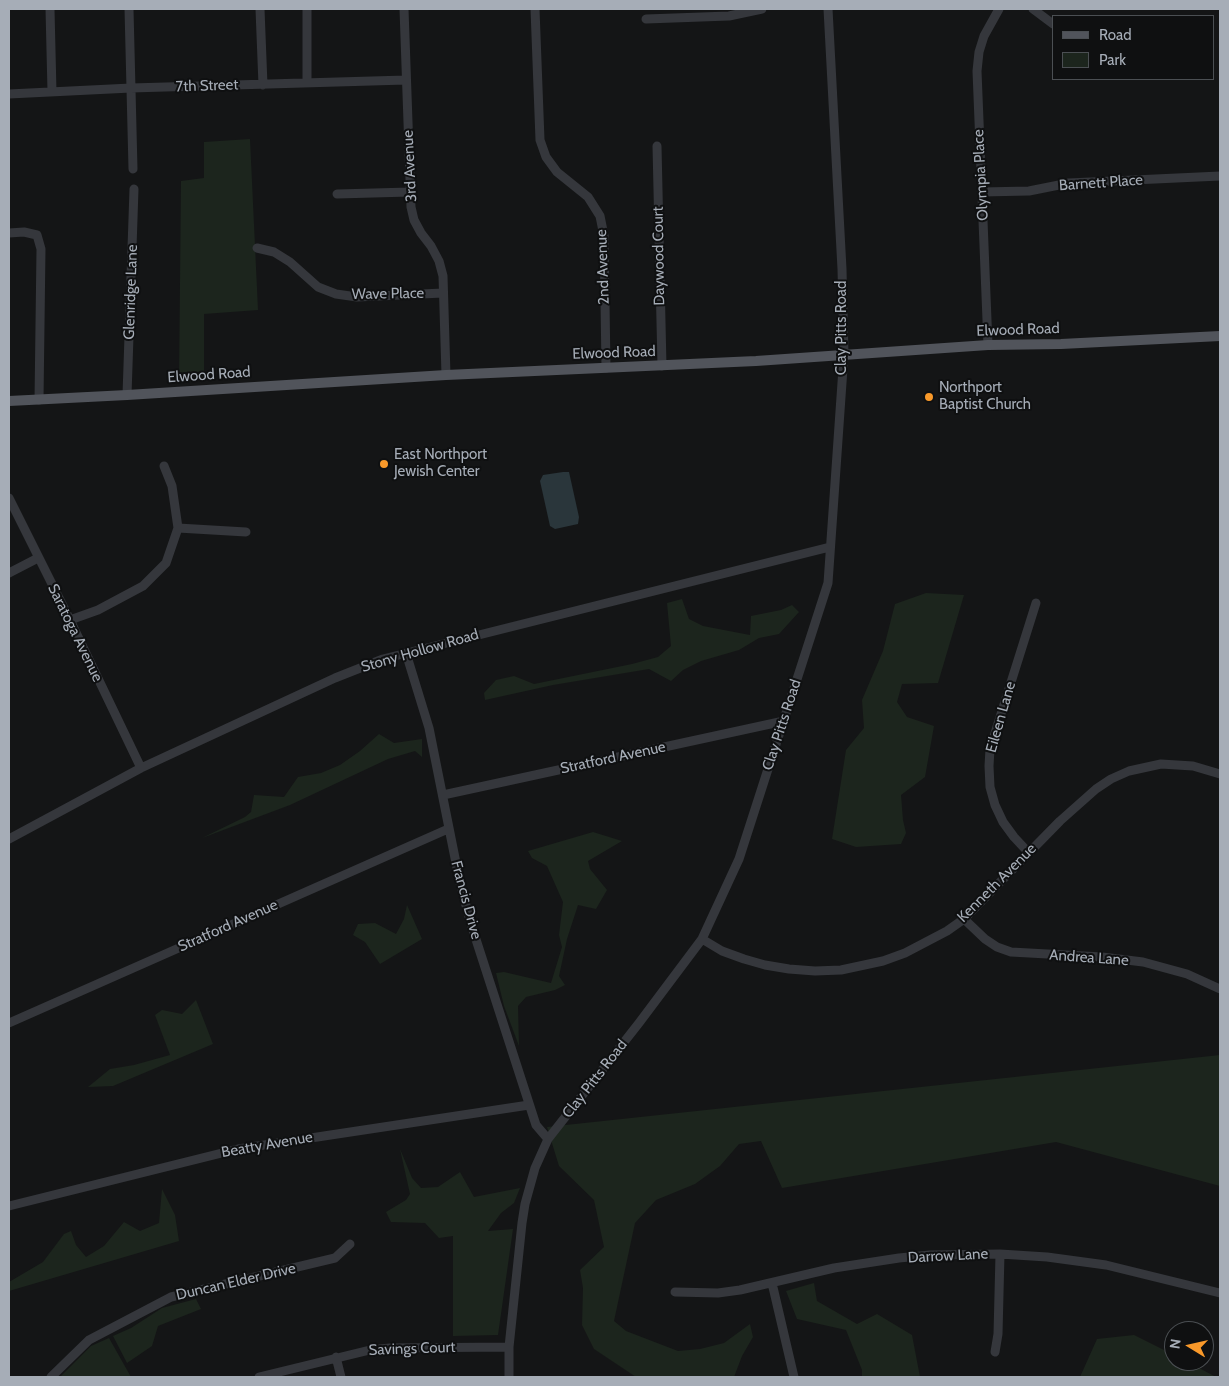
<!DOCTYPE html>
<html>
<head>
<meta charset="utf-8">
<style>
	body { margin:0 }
	#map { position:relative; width:1229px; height:1386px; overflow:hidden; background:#141516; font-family:Cabin,sans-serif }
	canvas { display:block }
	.frame { position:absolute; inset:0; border:10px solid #a6adb7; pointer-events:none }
	.legend { position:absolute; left:1052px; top:15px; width:162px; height:65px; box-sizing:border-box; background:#0f1011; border:1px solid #4b4f53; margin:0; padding:6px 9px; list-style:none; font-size:15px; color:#a6adb7 }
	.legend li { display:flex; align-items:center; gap:10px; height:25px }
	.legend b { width:25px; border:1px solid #4b4f53 }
	.north { position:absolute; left:1164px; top:1321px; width:50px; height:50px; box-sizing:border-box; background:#0f1011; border:1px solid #4b4f53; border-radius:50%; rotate:279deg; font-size:14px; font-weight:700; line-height:20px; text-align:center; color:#a6adb7 }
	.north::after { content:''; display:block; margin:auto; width:18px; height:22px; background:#f9992a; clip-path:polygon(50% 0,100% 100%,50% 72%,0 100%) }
</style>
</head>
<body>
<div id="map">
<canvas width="1229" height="1386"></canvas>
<div class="frame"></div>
<ul class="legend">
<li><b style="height:6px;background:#51545b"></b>Road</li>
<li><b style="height:14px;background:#1c251d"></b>Park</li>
</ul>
<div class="north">N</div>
</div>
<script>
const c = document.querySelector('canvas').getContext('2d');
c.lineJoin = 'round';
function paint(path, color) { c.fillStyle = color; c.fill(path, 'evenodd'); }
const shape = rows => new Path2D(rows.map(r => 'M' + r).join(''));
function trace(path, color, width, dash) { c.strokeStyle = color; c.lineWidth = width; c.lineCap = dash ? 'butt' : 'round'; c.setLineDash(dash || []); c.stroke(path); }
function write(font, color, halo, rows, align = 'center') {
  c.font = font + ' Cabin,sans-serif'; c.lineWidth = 4; c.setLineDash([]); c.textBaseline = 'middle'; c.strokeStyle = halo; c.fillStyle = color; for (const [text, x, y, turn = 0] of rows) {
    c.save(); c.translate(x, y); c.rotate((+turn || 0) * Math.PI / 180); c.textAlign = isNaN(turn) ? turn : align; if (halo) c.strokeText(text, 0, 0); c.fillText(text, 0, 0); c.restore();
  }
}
paint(shape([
	[250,139,258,310,204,314,204,380,179,383,181,181,204,178,204,142],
	[926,593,964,595,938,683,902,684,897,702,907,717,934,726,925,777,901,795,903,820,906,833,901,844,856,847,832,839,846,750,864,728,862,700,883,651,895,604],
	[682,599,689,619,703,626,750,635,751,616,781,610,792,605,799,612,779,634,759,638,739,650,701,661,683,670,671,681,649,669,553,685,485,700,484,693,496,680,514,676,534,684,632,664,658,657,671,646,667,603],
	[379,734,394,743,422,739,422,757,415,751,388,759,290,805,202,838,245,817,251,812,254,795,284,797,298,777,321,773,340,765,360,751],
	[593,832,622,841,588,861,590,869,607,890,596,909,578,905,567,939,559,976,565,985,555,990,526,997,518,1006,519,1046,504,1006,496,973,504,972,551,983,562,947,559,935,563,902,547,866,532,858,528,851],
	[407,905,422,939,380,964,365,942,353,935,358,924,375,923,396,934,404,919],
	[196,1000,213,1044,113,1086,88,1087,110,1069,134,1065,170,1055,155,1015,162,1010,182,1014],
	[1220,1055,1220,1186,1056,1142,782,1188,761,1141,739,1144,720,1166,695,1184,656,1200,635,1223,614,1321,626,1331,678,1351,700,1349,724,1343,750,1324,753,1337,742,1356,734,1377,636,1377,594,1349,582,1325,583,1288,580,1270,604,1247,594,1200,559,1166,547,1127],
	[400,1149,412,1178,421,1188,438,1187,460,1172,474,1197,520,1188,514,1203,501,1213,488,1231,513,1229,498,1335,453,1336,453,1236,439,1238,425,1223,391,1222,386,1212,406,1200,410,1194],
	[162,1189,175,1215,179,1241,9,1291,9,1282,43,1262,64,1234,71,1231,76,1245,86,1257,104,1246,124,1222,140,1231,159,1223],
	[814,1283,817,1301,857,1324,877,1314,912,1335,920,1377,862,1377,862,1370,846,1330,797,1319,786,1291],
	[196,1299,201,1309,158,1326,152,1346,127,1363,113,1336,131,1328,162,1308],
	[1134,1335,1174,1355,1174,1361,1186,1361,1216,1377,1080,1377,1097,1339],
	[109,1338,131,1377,60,1377,91,1346]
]), '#1c251d');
paint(shape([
	[563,472,569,472,579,517,578,524,555,529,550,526,540,481,543,475]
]), '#2a363b');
trace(shape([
	[50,9,52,92],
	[129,9,133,169],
	[260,9,263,85],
	[307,9,307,83],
	[404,9,411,207,414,220,421,233,431,246,439,261,443,276,446,375],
	[535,9,540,140,546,157,557,172,588,197,600,216,604,236,606,368],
	[1033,9,1053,24],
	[646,19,729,16,762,9],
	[9,94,131,88,406,80],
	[657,146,662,366],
	[982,192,1029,191,1069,183,1220,176],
	[337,194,410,192],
	[9,233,24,232,37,235,41,249,39,400],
	[257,248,274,252,290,262,318,287,336,294,357,297,443,293],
	[988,345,977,71,979,52,984,36,999,9],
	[127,395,134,189],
	[9,498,70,620,141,768],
	[178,528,246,532],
	[9,573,38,558],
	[70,620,98,610,143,586,166,563,178,528,172,486,164,466],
	[406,653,429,728,460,883,471,924,536,1125,548,1139],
	[443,795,784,721],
	[9,839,141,768,335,678,383,659,830,547],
	[1028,852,1014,837,1003,822,995,805,990,787,989,766,990,749,1036,603],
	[964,919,985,939,997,947,1011,952,1102,957,1143,962,1187,974,1220,989],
	[702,939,722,951,744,959,765,965,789,969,815,971,841,970,883,961,905,953,947,931,964,919,1060,821,1096,789,1111,779,1129,771,1161,764,1193,766,1220,774],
	[9,1023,448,829],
	[9,1206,238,1149,529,1105],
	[772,1283,794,1377],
	[675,1292,718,1293,740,1290,834,1268,899,1258,930,1255,1000,1254,1047,1257,1106,1265,1220,1293],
	[995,1352,998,1334,1000,1254],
	[336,1357,341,1377],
	[51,1377,89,1340,171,1297,335,1258,350,1244],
	[259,1377,370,1350,390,1348,509,1347],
	[509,1377,509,1347,522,1223,525,1204,535,1168,548,1139,639,1023,702,939,739,859,828,583,844,354,842,269,828,9]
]), '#35373c', 9);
trace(shape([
	[9,401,127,395,446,375,756,361,988,345,1061,344,1220,336]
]), '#51545b', 10);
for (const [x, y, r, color] of [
	[929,397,5,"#f9992a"],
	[384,464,5,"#f9992a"]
]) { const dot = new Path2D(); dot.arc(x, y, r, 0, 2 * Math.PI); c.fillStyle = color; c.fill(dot); trace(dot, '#0f1011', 2); }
write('15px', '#a6adb7', '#0f1011', [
	["7th Street",207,86,-2],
	["3rd Avenue",410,166,-93],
	["Olympia Place",981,175,-93],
	["Barnett Place",1101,183,-4],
	["Daywood Court",659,256,-91],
	["2nd Avenue",603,267,-92],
	["Glenridge Lane",131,292,-88],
	["Wave Place",388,294,-1],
	["Clay Pitts Road",842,328,-90],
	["Elwood Road",1018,330,-2],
	["Elwood Road",614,353,-2],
	["Elwood Road",209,375,-4],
	["Saratoga Avenue",75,633,64],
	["Stony Hollow Road",420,651,-16],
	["Eileen Lane",1001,717,-74],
	["Clay Pitts Road",782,725,-72],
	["Stratford Avenue",613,758,-12],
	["Kenneth Avenue",997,883,-45],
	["Francis Drive",466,900,75],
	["Stratford Avenue",228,926,-24],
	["Andrea Lane",1089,958,4],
	["Clay Pitts Road",595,1079,-52],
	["Beatty Avenue",267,1145,-10],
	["Darrow Lane",948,1256,-3],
	["Duncan Elder Drive",236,1282,-13],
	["Savings Court",412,1349,-2]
]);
write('15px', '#a6adb7', '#0f1011', [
	["Northport",939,388],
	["Baptist Church",939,405],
	["East Northport",394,455],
	["Jewish Center",394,472]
], 'left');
</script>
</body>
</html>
